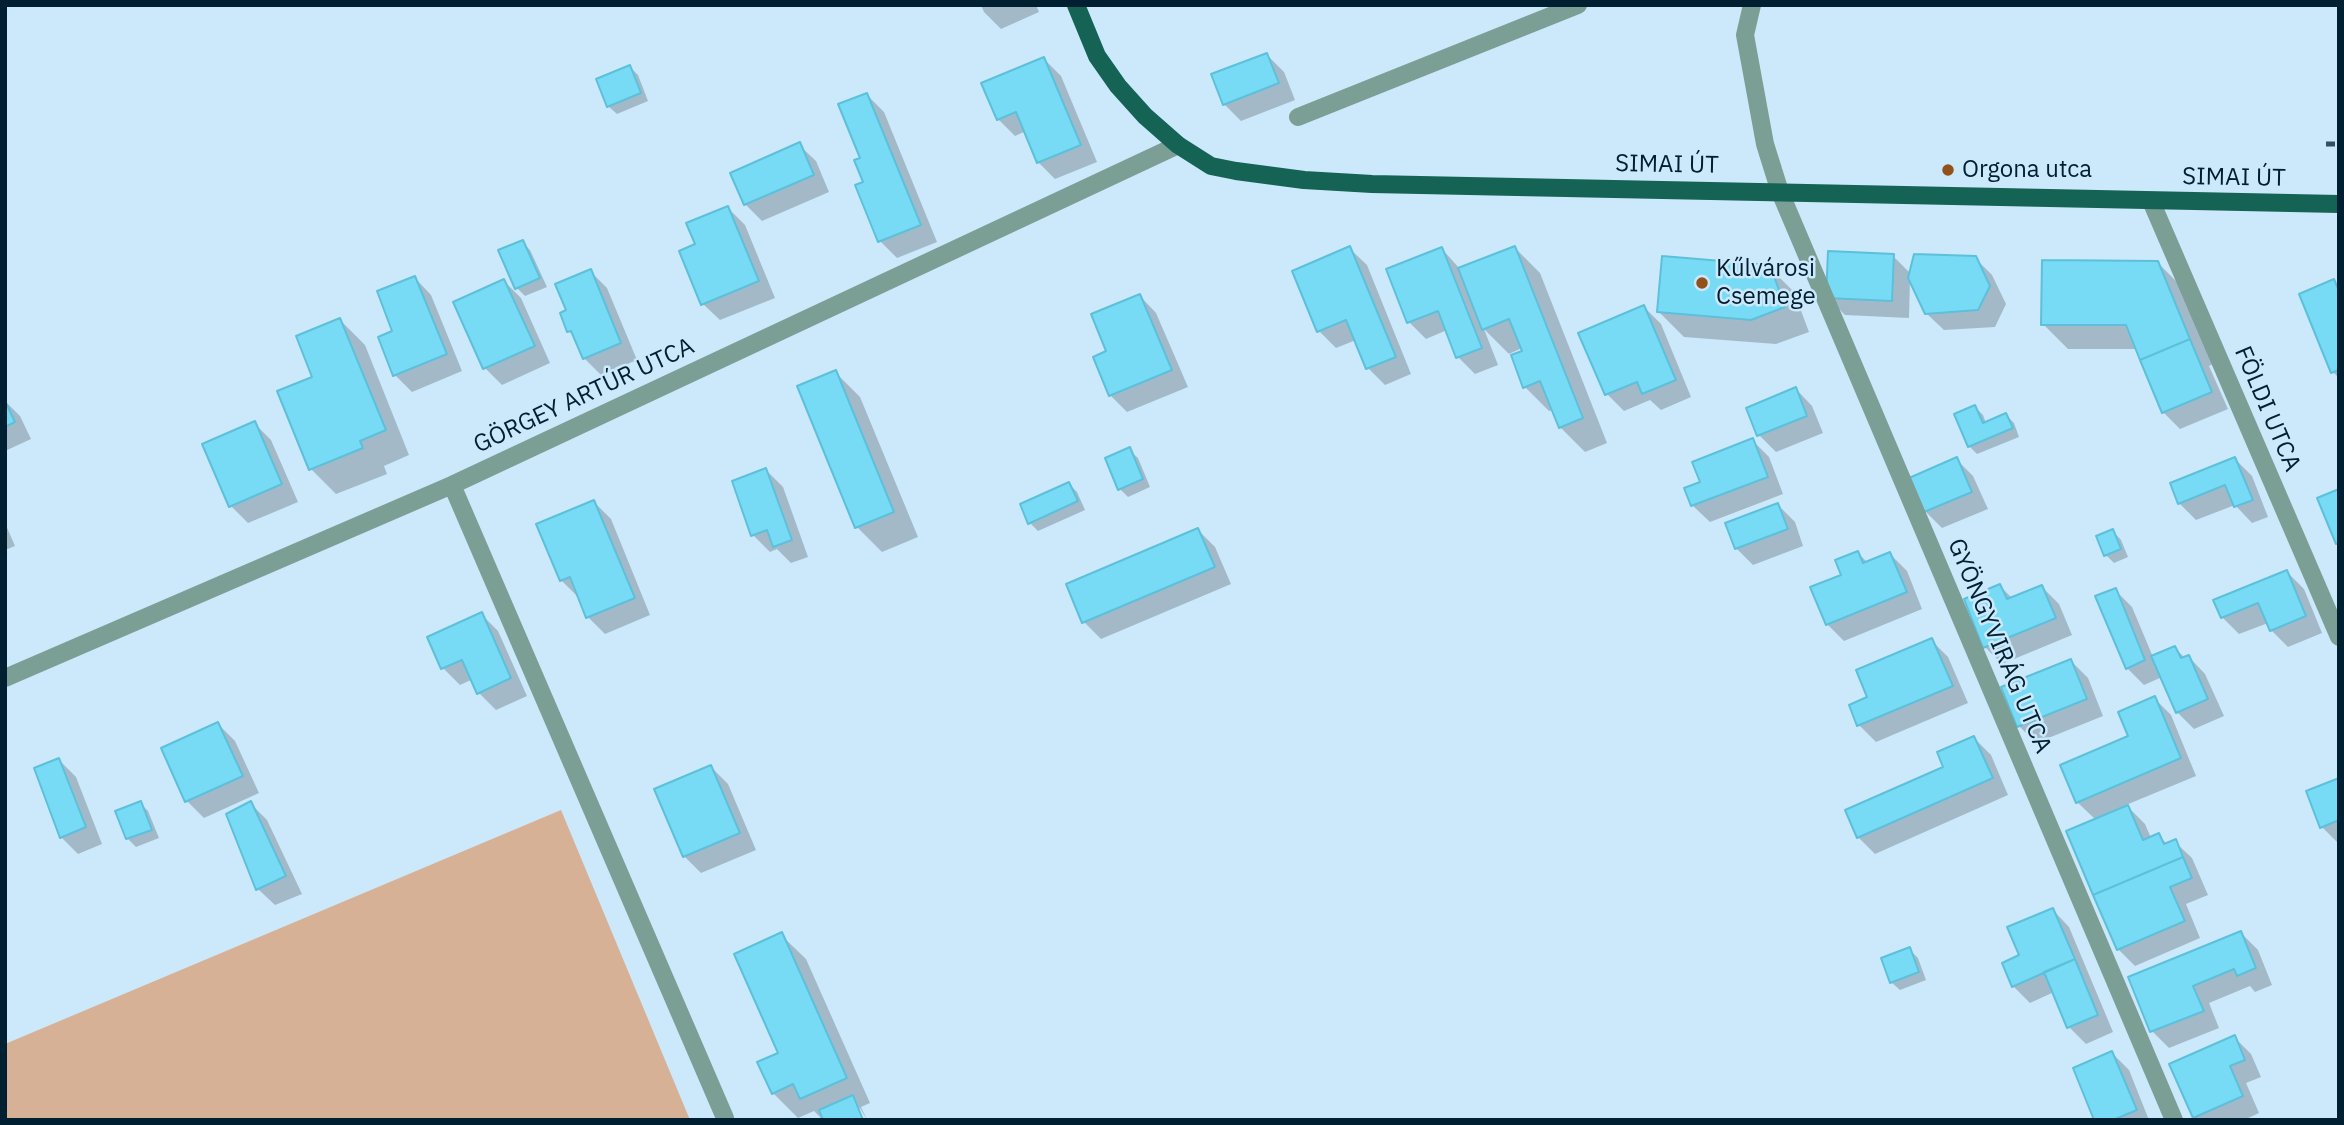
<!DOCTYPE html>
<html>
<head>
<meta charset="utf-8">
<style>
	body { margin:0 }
	#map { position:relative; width:2344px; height:1125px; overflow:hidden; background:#cce8fb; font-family:"IBM Plex Sans",sans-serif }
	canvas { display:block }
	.frame { position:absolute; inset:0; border:7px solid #001f30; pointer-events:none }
</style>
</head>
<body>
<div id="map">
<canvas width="2344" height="1125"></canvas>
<div class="frame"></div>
</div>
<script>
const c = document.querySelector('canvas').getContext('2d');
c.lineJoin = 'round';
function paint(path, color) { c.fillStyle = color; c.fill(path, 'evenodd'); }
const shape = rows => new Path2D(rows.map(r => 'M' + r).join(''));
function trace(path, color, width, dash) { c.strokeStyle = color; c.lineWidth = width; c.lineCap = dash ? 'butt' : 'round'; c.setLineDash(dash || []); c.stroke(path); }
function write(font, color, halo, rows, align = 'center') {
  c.font = font + ' "IBM Plex Sans",sans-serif'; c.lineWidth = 5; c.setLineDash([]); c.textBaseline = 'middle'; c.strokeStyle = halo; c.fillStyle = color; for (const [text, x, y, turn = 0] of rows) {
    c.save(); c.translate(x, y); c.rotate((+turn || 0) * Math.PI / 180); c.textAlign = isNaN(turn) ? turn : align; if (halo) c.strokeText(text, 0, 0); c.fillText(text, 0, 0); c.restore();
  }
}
paint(shape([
	[561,810,690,1120,5,1120,5,1044]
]), '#d7b195');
paint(shape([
	[981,5,1036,5,1039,12,1001,29,984,12],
	[1267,55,1284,72,1295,100,1241,121,1224,104],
	[1044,59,1061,76,1097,162,1055,179,1038,162,1026,131,1015,136,998,119],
	[630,67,638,75,648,101,617,114,608,106],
	[867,95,884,112,937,242,897,258,880,241,858,186,865,183,862,159],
	[799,145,816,161,829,192,762,221,745,204],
	[728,208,745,225,775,298,720,320,703,304,697,245],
	[522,242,530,250,547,287,525,296,517,288],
	[1515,248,1540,273,1607,443,1585,452,1560,427,1554,410,1549,411,1525,387,1522,348,1509,354,1484,329,1498,365,1475,374,1458,357,1447,330,1426,339,1409,322,1442,249,1460,269],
	[1350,249,1367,265,1411,374,1385,385,1368,368,1356,340,1336,348,1319,331],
	[1893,256,1911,274,1975,258,1992,275,2006,304,1995,327,1944,330,1926,313,1910,279,1909,318,1845,315,1828,298],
	[2158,263,2183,288,2213,364,2209,366,2228,409,2180,429,2163,412,2138,349,2068,349,2043,324],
	[1769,267,1794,292,1809,332,1776,344,1684,337,1659,312],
	[590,271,607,288,637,360,601,375,584,358,577,339,569,331,568,311],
	[415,278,431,295,462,371,412,392,395,375,395,332],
	[504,281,521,298,550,363,502,385,485,368],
	[2334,281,2339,286,2339,378,2333,372],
	[1140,296,1156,313,1188,387,1127,412,1110,395],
	[1644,307,1661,324,1691,397,1661,410,1650,400,1624,411,1607,394],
	[340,320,365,345,409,455,384,466,387,474,336,494,311,469,315,378],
	[835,372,860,397,918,537,882,552,857,527],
	[1796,389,1812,406,1823,433,1776,452,1759,435,1748,409],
	[5,401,20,416,31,439,5,451],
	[1975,407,1983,415,1986,423,2006,415,2014,423,2019,437,1977,454,1969,446],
	[254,423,271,440,298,502,248,523,231,506],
	[1752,440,1769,457,1783,494,1710,522,1693,506,1686,489,1703,483],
	[1129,450,1138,458,1150,487,1128,497,1120,489],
	[1956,459,1973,476,1988,509,1942,528,1925,511],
	[2235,459,2252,476,2268,517,2252,523,2235,505,2196,520,2179,503],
	[766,470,783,487,808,557,791,563,777,549,770,552,753,535],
	[1069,484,1077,492,1085,510,1038,531,1030,523],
	[594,502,611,519,650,615,605,634,588,617,578,597,561,580],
	[1778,505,1795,522,1803,546,1753,565,1736,548],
	[5,523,15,546,5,550],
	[1198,530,1215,547,1231,584,1101,639,1084,622],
	[2113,531,2121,540,2128,557,2114,563,2106,555],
	[1858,553,1868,563,1890,554,1907,571,1922,609,1844,641,1827,624,1843,576],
	[2287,572,2304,589,2322,633,2288,647,2271,630,2268,623,2239,634,2222,617],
	[2000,586,2012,598,2042,587,2059,604,2072,635,2002,664,1985,647],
	[2115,590,2132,607,2153,657,2175,648,2185,658,2189,657,2205,674,2224,716,2194,729,2177,712,2162,677,2144,685,2127,668],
	[481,614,498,631,527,696,496,710,479,693,473,679,460,685,443,668],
	[1931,640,1948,657,1968,703,1876,742,1859,725,1851,706,1870,698],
	[2071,661,2088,678,2103,716,2036,743,2019,726,2004,688],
	[2155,699,2171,715,2196,776,2126,805,2145,824,2151,838,2158,835,2168,845,2175,842,2192,858,2208,895,2186,904,2200,938,2135,966,2118,949,2096,820,2077,802,2130,737],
	[218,724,235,741,259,793,204,818,187,801],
	[1974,738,1991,755,2008,795,1875,854,1858,837,1945,768],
	[59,760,76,777,102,844,78,854,61,837],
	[711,767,728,784,756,850,701,873,684,856],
	[2339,780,2339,844,2322,827],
	[140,803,148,811,159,838,136,847,128,839,117,812],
	[250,803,267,820,302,894,275,905,258,889],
	[2053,910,2069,927,2113,1032,2086,1044,2069,1027,2054,992,2030,1003,2013,986,2022,956],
	[2241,933,2258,950,2272,985,2255,992,2250,986,2209,1003,2219,1028,2169,1048,2152,1031,2130,978],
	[781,935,806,959,870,1103,861,1107,867,1120,860,1108,823,1120,814,1111,798,1118,773,1093,781,1053],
	[1909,949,1918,958,1926,980,1900,990,1891,982],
	[2234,1037,2251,1054,2261,1077,2246,1083,2259,1113,2244,1120,2197,1120,2194,1117],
	[2112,1053,2129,1070,2149,1120,2096,1120]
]), '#0003');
const building = shape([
	[1267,53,1279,83,1223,105,1211,74,1267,53],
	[1044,57,1081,145,1037,163,1016,112,997,120,981,83,1044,57],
	[630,65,641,93,607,107,596,79,630,65],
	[867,93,921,225,878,242,855,185,863,182,854,160,860,158,838,104,867,93],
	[800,142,814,175,744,205,730,173,800,142],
	[728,206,759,281,701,305,679,251,695,244,686,223,728,206],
	[523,240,540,278,515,289,498,250,523,240],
	[1350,246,1396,357,1366,369,1346,320,1317,332,1292,271,1350,246],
	[1515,246,1583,418,1559,428,1540,381,1523,388,1511,355,1522,351,1509,319,1482,330,1458,268,1515,246],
	[1442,247,1482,348,1456,358,1438,311,1407,323,1386,269,1442,247],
	[1828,251,1894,254,1892,301,1826,298,1828,251],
	[1914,254,1976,256,1990,286,1978,310,1925,314,1908,278,1914,254],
	[1662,256,1770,265,1785,307,1751,320,1657,312,1662,256],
	[2042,260,2158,261,2190,339,2140,360,2126,325,2041,325,2042,260],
	[591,269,621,343,583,359,571,331,567,332,560,313,566,310,555,284,591,269],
	[415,276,447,354,393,376,378,337,392,331,377,291,415,276],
	[504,279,535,346,483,369,453,302,504,279],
	[2334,279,2339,291,2339,370,2331,373,2299,294,2334,279],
	[1140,294,1172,370,1109,396,1093,357,1106,351,1091,314,1140,294],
	[1644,305,1676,380,1642,394,1637,382,1605,395,1578,333,1644,305],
	[340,318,386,430,360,441,363,448,309,470,277,391,312,377,296,336,340,318],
	[2190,339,2212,392,2162,413,2140,360,2190,339],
	[836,370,894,512,855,528,797,386,836,370],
	[1796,387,1807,416,1757,436,1746,408,1796,387],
	[5,401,15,422,5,427,5,401],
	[1975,405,1983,423,2006,413,2013,428,1968,447,1954,414,1975,405],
	[255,421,282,484,229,507,202,444,255,421],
	[1753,438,1768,477,1691,506,1684,488,1700,482,1692,462,1753,438],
	[1130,447,1143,479,1118,490,1105,458,1130,447],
	[1957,457,1972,492,1924,512,1909,478,1957,457],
	[2235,457,2253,500,2234,507,2225,485,2178,504,2170,483,2235,457],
	[766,468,792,540,773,547,767,530,751,536,732,481,766,468],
	[1069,482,1078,501,1028,524,1020,504,1069,482],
	[2339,489,2339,543,2336,544,2317,498,2339,489],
	[594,500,635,598,586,618,570,577,560,581,536,524,594,500],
	[1778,503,1788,529,1735,549,1725,523,1778,503],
	[1198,528,1215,567,1082,623,1066,584,1198,528],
	[2113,529,2121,549,2104,556,2096,536,2113,529],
	[1858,551,1863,563,1890,552,1907,592,1826,625,1810,587,1841,575,1835,560,1858,551],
	[2287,570,2306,616,2270,631,2258,603,2221,618,2213,600,2287,570],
	[2000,584,2007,599,2042,585,2056,618,1983,648,1964,599,2000,584],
	[2116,588,2145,660,2126,669,2095,596,2116,588],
	[482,612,511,678,477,694,462,660,441,669,427,637,482,612],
	[1932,638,1953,686,1857,726,1849,705,1867,697,1856,670,1932,638],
	[2175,646,2181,658,2189,655,2208,699,2176,713,2151,656,2175,646],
	[2071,659,2087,699,2017,727,2001,687,2071,659],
	[2155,696,2181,758,2076,803,2060,765,2128,736,2118,712,2155,696],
	[218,722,243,776,185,802,161,748,218,722],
	[1974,736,1993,778,1857,838,1845,810,1943,767,1937,752,1974,736],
	[59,758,86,827,60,838,34,768,59,758],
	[711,765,740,833,683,857,654,789,711,765],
	[2339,778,2339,820,2320,828,2306,791,2339,778],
	[141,801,152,830,126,839,115,811,141,801],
	[251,801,286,876,256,890,226,814,251,801],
	[2128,805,2143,840,2159,833,2164,844,2176,839,2183,857,2093,895,2066,831,2128,805],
	[2183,857,2192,878,2170,887,2185,921,2117,950,2093,895,2183,857],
	[2053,908,2075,959,2012,987,2002,963,2019,955,2007,927,2053,908],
	[2241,931,2256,968,2237,976,2234,969,2193,986,2204,1011,2150,1032,2128,977,2241,931],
	[782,932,847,1078,800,1099,793,1084,772,1094,757,1062,778,1053,734,954,782,932],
	[1910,947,1919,972,1890,983,1881,958,1910,947],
	[2075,959,2098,1015,2067,1028,2044,972,2075,959],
	[2235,1035,2245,1060,2230,1066,2243,1096,2193,1118,2169,1064,2235,1035],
	[2112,1051,2137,1110,2113,1120,2094,1120,2073,1068,2112,1051],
	[853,1095,863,1120,823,1120,819,1110,853,1095]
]);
paint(building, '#78dbf6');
trace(building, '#5cc0da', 2);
trace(shape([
	[1752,5,1745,35,1765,144,1780,192,2174,1120],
	[1298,117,1578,5],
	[2151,201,2339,637],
	[452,485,725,1118],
	[5,678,452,485,1178,145]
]), '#7b9e95', 18);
trace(shape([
	[1076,5,1097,56,1118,86,1145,116,1178,145,1211,166,1236,171,1304,180,1372,184,2339,204]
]), '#146355', 18);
trace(shape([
	[2326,144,2339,144]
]), '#325061', 5, [9, 9]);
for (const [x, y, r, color] of [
	[1948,170,7,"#915119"],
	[1702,283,7,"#915119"]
]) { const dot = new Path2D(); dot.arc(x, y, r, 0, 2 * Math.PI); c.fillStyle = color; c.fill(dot); trace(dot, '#cce8fb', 2.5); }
write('24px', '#001f30', '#cce8fb', [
	["SIMAI ÚT",1667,165,1],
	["SIMAI ÚT",2234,178,1],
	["GÖRGEY ARTÚR UTCA",584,396,-25],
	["FÖLDI UTCA",2267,409,67],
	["GYÖNGYVIRÁG UTCA",1999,646,67]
]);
write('24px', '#001f30', '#cce8fb', [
	["Orgona utca",1962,170],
	["Kűlvárosi",1716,269],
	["Csemege",1716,297]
], 'left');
</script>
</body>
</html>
